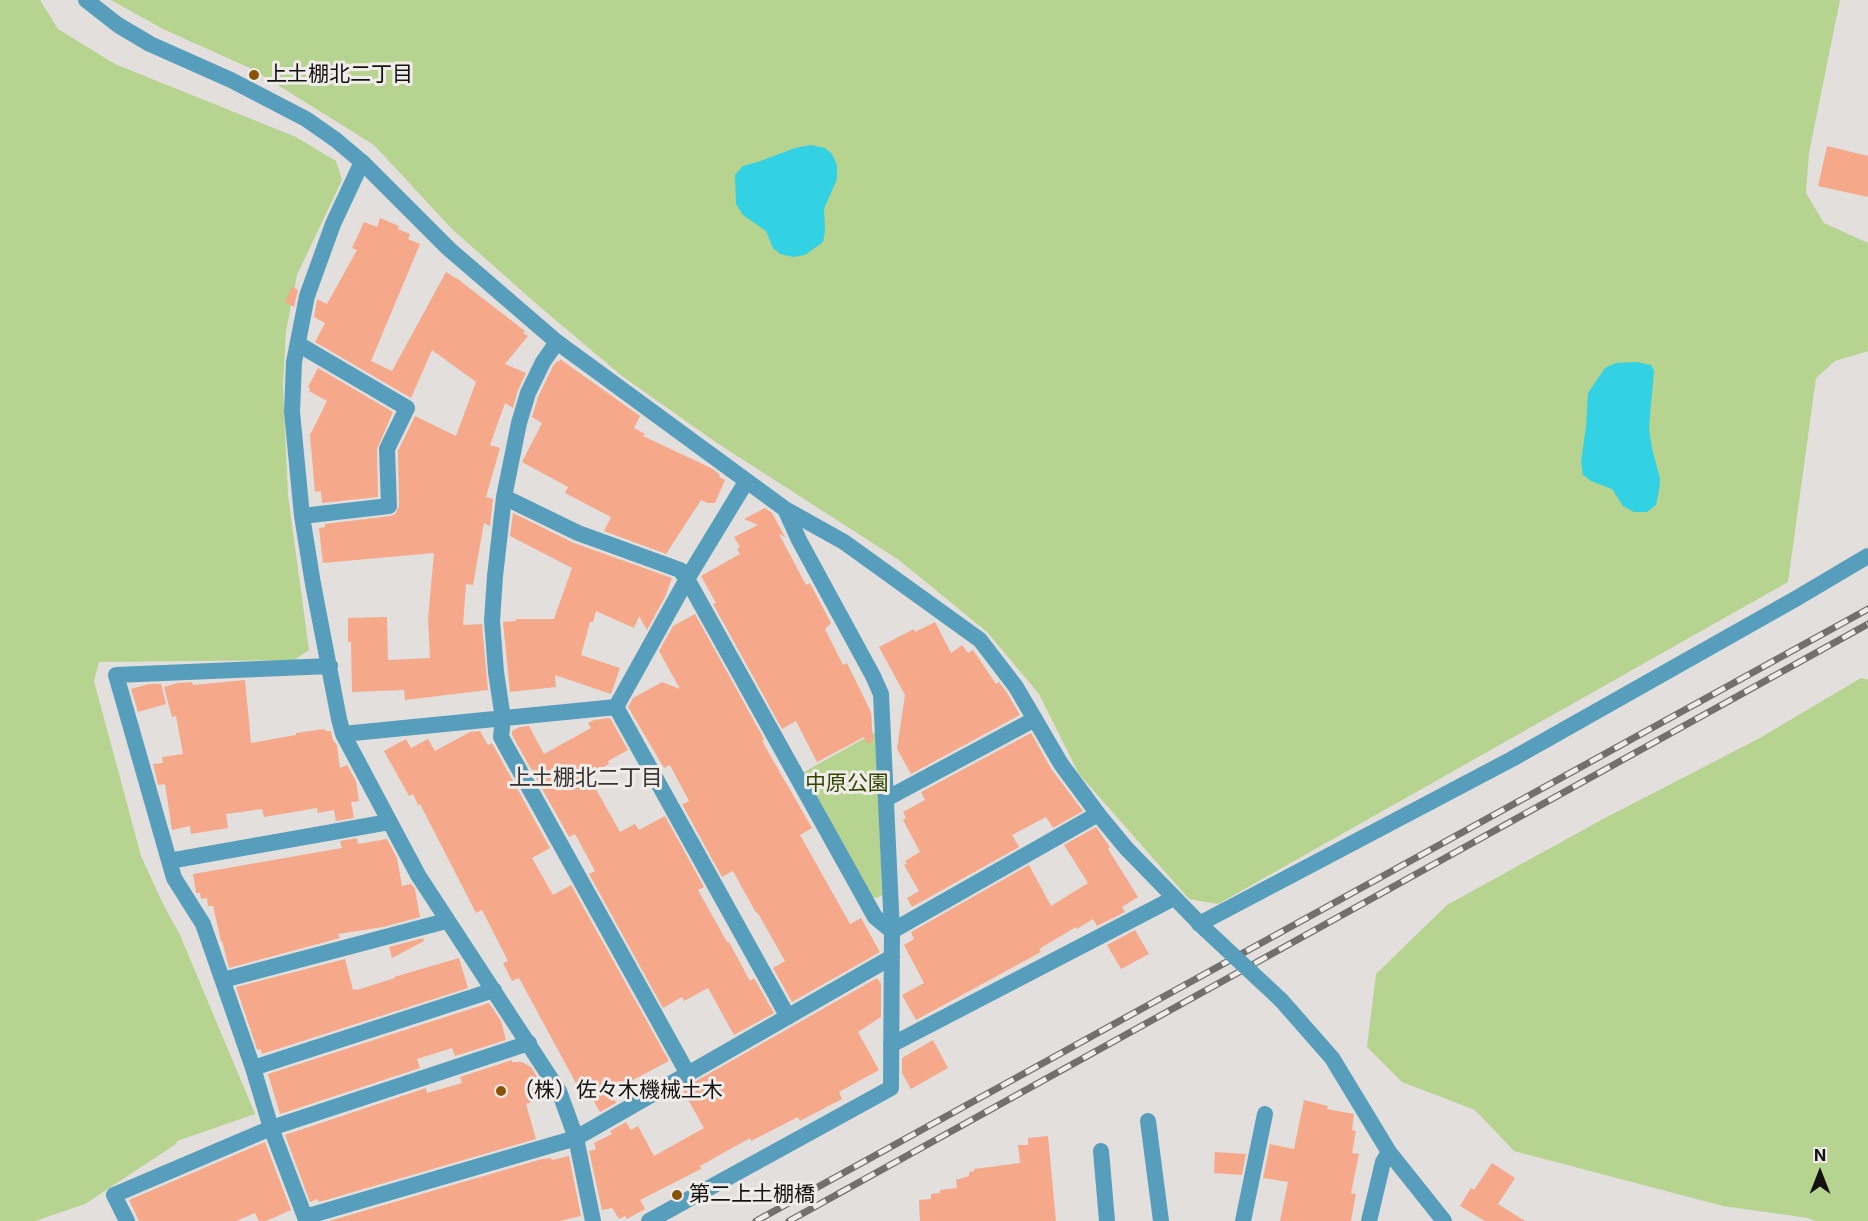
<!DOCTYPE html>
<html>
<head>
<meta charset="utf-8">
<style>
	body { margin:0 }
	#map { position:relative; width:1868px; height:1221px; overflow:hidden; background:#e2dfdd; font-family:Inter,sans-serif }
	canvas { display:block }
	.north { position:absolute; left:1790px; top:1143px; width:60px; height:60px; -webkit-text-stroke:4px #f0ecea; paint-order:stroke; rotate:0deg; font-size:16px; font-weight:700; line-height:24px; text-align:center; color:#131211 }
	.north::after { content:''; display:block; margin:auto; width:21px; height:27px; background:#131211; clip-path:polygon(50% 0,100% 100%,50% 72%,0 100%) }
</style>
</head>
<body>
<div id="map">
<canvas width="1868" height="1221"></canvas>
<div class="north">N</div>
</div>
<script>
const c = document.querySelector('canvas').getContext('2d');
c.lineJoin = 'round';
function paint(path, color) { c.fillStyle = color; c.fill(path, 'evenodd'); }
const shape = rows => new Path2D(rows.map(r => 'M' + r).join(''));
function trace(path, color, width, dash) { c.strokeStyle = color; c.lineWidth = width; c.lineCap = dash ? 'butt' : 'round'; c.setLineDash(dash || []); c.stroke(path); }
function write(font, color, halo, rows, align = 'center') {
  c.font = font + ' Inter,"Noto Sans JP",sans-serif'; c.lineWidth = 6; c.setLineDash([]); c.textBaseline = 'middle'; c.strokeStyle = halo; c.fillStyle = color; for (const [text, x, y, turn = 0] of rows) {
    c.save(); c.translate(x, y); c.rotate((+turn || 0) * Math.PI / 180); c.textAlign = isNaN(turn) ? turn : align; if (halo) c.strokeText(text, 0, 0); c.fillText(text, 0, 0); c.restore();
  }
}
paint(shape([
	[0,0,40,0,58,29,115,64,296,137,336,161,342,180,297,275,286,331,283,387,288,495,309,650,294,660,99,662,94,681,141,856,163,904,180,935,255,1114,177,1141,176,1144,85,1204,35,1221,0,1221],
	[111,0,1840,0,1809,153,1806,193,1824,223,1868,243,1868,351,1835,361,1816,378,1788,582,1218,904,1189,899,1079,774,1039,694,987,632,899,560,717,443,622,376,540,307,452,229,374,145,252,69,163,29],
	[1861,678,1868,680,1868,1221,1815,1221,1808,1218,1723,1206,1514,1151,1475,1110,1402,1082,1367,1047,1376,974,1447,905,1603,819,1758,739],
	[876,732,882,895,877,898,872,897,804,772]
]), '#b7d390');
paint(shape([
	[811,145,825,148,832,154,837,165,837,179,824,209,825,231,823,242,805,255,793,257,780,254,773,248,766,231,743,215,736,204,735,175,743,166,758,162,795,148],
	[1636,362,1651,365,1654,371,1649,427,1652,449,1660,478,1659,491,1656,505,1647,512,1634,512,1623,506,1612,489,1591,481,1583,475,1581,462,1586,427,1588,393,1605,368,1616,363]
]), '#32d1e4');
paint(shape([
	[1827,146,1868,156,1868,197,1818,186],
	[380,218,399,226,398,229,410,234,408,239,420,244,371,361,392,371,446,272,459,280,525,331,523,333,528,336,505,364,526,373,518,390,513,408,505,403,490,445,500,448,486,497,493,499,490,526,484,523,473,585,466,584,463,625,482,624,488,690,405,700,404,690,352,692,351,642,348,642,348,618,387,617,388,660,430,658,428,619,434,553,323,563,319,528,325,527,325,524,390,516,395,514,399,506,398,451,415,416,456,436,476,382,432,350,411,398,315,342,325,323,314,317,317,299,327,304,357,250,352,248,364,222,377,227],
	[292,287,298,290,294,307,285,302],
	[560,359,640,416,634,428,645,434,643,436,713,469,720,475,719,477,725,480,715,503,707,503,701,500,666,554,604,531,611,517,565,493,568,487,522,462,542,423,532,417,538,397,553,366,557,361,559,362],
	[318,368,393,412,377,449,378,497,322,503,321,491,315,492,310,435,327,401,309,391,310,389,308,387],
	[765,508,772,513,785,537,779,534,806,585,810,583,831,623,825,629,843,665,847,663,871,712,873,742,868,744,864,737,817,762,796,721,782,729,713,604,716,603,701,576,740,554,737,549,740,547,734,537,758,525,744,519],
	[513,513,574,543,672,578,665,597,647,630,639,616,634,628,596,611,593,622,590,622,581,655,620,668,611,694,555,675,556,687,510,692,503,622,516,621,516,619,554,619,572,568,510,536],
	[695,614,764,739,762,740,766,748,812,828,800,835,850,924,861,918,880,952,792,1002,773,968,785,961,759,915,755,911,733,871,722,877,683,806,683,804,689,801,670,765,664,768,628,707,633,698,662,682,680,689,659,651,673,626],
	[935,622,951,653,962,645,968,653,973,650,996,684,999,682,1007,693,1020,715,911,774,897,749,905,695,879,647,914,629,915,632],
	[245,680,251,743,296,735,296,733,325,729,325,731,331,731,333,740,337,745,340,768,347,765,356,781,359,801,351,802,354,818,336,821,334,810,318,813,317,808,264,817,262,809,226,814,228,828,191,834,190,826,172,830,165,784,158,785,153,764,163,763,162,757,183,754,176,716,172,717,164,687,178,683,192,682,193,685],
	[149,684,161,684,166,704,138,712,131,689],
	[610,718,628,750,608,761,609,764,588,775,620,832,635,824,639,830,665,816,704,887,698,890,727,942,729,942,750,981,754,978,774,1013,734,1035,708,988,684,1001,682,997,663,1008,589,874,595,871,575,834,569,837,512,735,512,731,520,727,529,726,544,754,591,728,588,723,594,720],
	[480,731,488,745,492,743,550,848,532,858,553,895,571,885,669,1061,610,1092,616,1103,600,1112,590,1094,584,1098,519,978,512,981,503,963,508,961,482,910,476,913,420,804,418,805,413,794,409,796,384,751,406,739,411,748,428,739,435,751,470,732],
	[1031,733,1052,770,1083,811,1053,828,1046,817,1012,835,1019,847,912,907,907,898,919,891,904,865,907,864,905,861,920,852,903,820,906,818,903,812,925,800,921,792],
	[1096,827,1110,847,1108,849,1138,897,1122,907,1125,912,1097,926,1093,919,1077,929,1076,927,1044,946,1039,949,1041,952,916,1020,902,995,924,983,904,945,914,939,911,932,1029,865,1051,906,1088,883,1064,845],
	[357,838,358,844,387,839,397,858,402,886,411,884,415,889,420,917,383,927,338,934,340,938,229,968,222,941,221,941,213,906,208,906,207,898,201,899,200,893,196,893,193,874,342,848,340,841],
	[1135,930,1149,954,1121,969,1107,945],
	[423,938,424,941,392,958,389,947],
	[459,958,468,988,262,1054,261,1050,257,1049,236,987,345,959,353,990,357,989,357,990,395,978,394,977],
	[877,978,881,984,881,1017,858,1032,879,1070,839,1092,842,1099,800,1121,798,1117,751,1141,750,1138,700,1166,701,1169,640,1200,645,1209,627,1219,625,1216,619,1219,612,1208,602,1210,589,1151,596,1149,594,1143,612,1134,610,1131,626,1122,631,1130,638,1126,654,1156,704,1128,682,1089],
	[489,1003,501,1021,506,1040,455,1056,452,1048,417,1059,420,1068,280,1114,268,1074],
	[933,1040,948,1068,911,1089,902,1073,902,1058],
	[512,1060,512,1062,522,1062,531,1067,539,1080,544,1098,526,1104,536,1139,319,1202,318,1199,310,1202,285,1135,426,1088,427,1093,462,1083,460,1077],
	[1304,1100,1328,1106,1327,1109,1354,1114,1352,1130,1356,1131,1352,1153,1359,1154,1351,1193,1356,1194,1351,1221,1280,1221,1288,1182,1263,1178,1270,1144,1294,1149],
	[1048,1136,1056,1221,920,1221,919,1200,931,1199,931,1194,940,1193,940,1190,957,1188,956,1180,969,1176,969,1172,974,1171,974,1169,1020,1163,1018,1145,1028,1145,1028,1138],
	[265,1142,291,1210,266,1221,259,1221,255,1213,236,1221,139,1221,129,1200],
	[1215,1152,1246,1154,1242,1175,1214,1173],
	[569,1156,581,1216,560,1221,329,1221,542,1159,551,1158,552,1160],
	[1492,1163,1515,1178,1498,1204,1525,1221,1485,1221,1460,1206,1471,1188,1474,1190]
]), '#f6a98a');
trace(shape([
	[557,342,543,362,528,393,519,423,504,497,578,533,680,570,687,579,875,917,892,931,1098,814],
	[298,344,407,408,387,449,389,506,302,516],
	[504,497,495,576,492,621,496,672,503,719,501,737,688,1074],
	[330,666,116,675,174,878,203,924,253,1068,271,1128,305,1217,576,1138,892,957],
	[616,707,788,1017],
	[616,707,687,579,746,482],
	[343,734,616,707],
	[886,799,1035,719],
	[169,861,389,822],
	[1199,924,1512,759,1797,598,1868,556],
	[223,980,446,921],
	[1281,1000,1332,1058,1389,1152,1444,1221],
	[891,1045,1174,898],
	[253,1068,494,990],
	[1148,1121,1161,1221],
	[1101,1151,1107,1221],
	[127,1221,114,1195,271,1128,529,1043],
	[593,1221,576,1138,559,1091,418,875,343,734,339,719,313,584,302,516,292,412,294,362,307,296,333,224,362,162,449,249,557,342,785,509,844,542,980,640,1016,687,1061,764,1098,814,1126,848,1205,929],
	[649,1221,891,1088,892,931,881,694,873,676,799,540,785,509],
	[1243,1221,1265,1114],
	[1369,1221,1383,1162,1389,1152]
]), '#579ebc', 16);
trace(shape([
	[86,0,118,25,150,44,231,80,306,119,336,140,362,162]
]), '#579ebc', 16);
const rail = shape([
	[756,1221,1868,609],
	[789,1221,1868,624]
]);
trace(rail, '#72706f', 7);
trace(rail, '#f0ecea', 4.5, [14]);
trace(shape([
	[1205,929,1281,1000]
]), '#579ebc', 16);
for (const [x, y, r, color] of [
	[254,75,6,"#8b5308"],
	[501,1091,6,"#8b5308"],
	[677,1195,6,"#8b5308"]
]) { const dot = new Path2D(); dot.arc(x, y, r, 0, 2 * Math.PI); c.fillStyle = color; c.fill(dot); trace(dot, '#f0ecea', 2); }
write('21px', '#131211', '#f0ecea', [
	["上土棚北二丁目",266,75],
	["（株）佐々木機械土木",513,1091],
	["第二上土棚橋",689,1195]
], 'left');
write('21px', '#324701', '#f0ecea', [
	["中原公園",847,784]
]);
write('22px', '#363332', '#f0ecea', [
	["上土棚北二丁目",586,778]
]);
</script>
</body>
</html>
